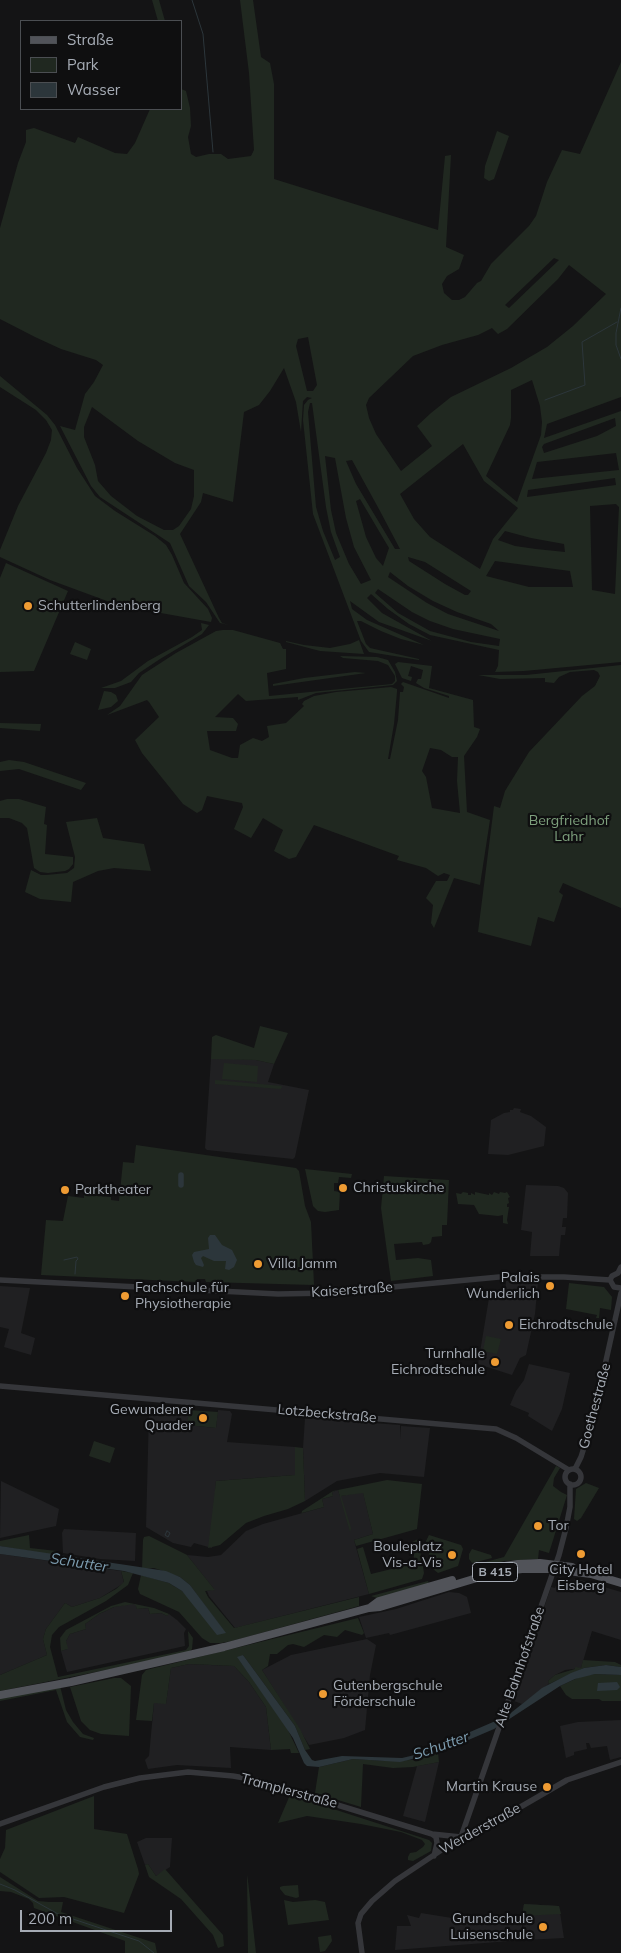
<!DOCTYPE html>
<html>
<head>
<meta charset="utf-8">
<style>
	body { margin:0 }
	#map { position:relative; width:621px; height:1953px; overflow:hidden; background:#141415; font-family:Mulish,sans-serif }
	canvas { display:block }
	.legend { position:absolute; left:20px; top:20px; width:162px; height:90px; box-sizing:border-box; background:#0f0f10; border:1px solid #4b4e52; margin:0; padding:6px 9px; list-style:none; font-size:15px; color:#a6acb5 }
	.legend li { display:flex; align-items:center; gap:10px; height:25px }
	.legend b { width:25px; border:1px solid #4b4e52 }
	.scale { position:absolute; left:20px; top:1910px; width:152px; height:22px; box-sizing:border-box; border:2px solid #a6acb5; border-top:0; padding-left:6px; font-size:15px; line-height:18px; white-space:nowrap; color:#a6acb5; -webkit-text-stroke:4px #0f0f10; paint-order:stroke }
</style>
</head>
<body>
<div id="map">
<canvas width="621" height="1953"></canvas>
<ul class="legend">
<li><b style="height:6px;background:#515359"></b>Straße</li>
<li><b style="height:14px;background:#202820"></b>Park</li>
<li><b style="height:14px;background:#2c363b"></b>Wasser</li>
</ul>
<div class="scale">200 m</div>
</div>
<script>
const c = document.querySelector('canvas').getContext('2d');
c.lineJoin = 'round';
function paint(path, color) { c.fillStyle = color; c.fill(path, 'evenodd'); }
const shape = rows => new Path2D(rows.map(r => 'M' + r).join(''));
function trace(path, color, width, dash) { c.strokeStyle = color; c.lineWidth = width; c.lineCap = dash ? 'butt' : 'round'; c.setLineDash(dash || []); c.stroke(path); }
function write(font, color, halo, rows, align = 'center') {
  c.font = font + ' Mulish,sans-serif'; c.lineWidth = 4.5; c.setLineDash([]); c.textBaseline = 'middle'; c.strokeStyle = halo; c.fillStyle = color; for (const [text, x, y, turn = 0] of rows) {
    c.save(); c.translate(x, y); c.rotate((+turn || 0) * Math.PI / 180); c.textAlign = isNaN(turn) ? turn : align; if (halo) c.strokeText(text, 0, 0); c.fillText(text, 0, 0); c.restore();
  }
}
paint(shape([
	[219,1058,256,1060,274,1064,268,1082,309,1090,295,1157,293,1159,207,1150,205,1148,211,1059],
	[514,1108,521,1109,520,1112,531,1116,546,1127,544,1146,508,1155,488,1154,491,1120,504,1113,510,1112,510,1110,513,1110],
	[526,1185,558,1186,564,1188,568,1193,567,1218,563,1218,562,1227,566,1227,565,1235,561,1235,559,1256,530,1256,532,1232,521,1230],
	[506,1281,538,1281,535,1314,526,1355,520,1358,512,1375,478,1364,489,1298,505,1298],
	[0,1286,30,1288,21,1333,35,1338,31,1355,4,1347,9,1329,0,1327],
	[529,1364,570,1373,562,1409,552,1431,528,1416,529,1413,510,1405,516,1391,524,1380],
	[151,1407,189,1410,188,1425,216,1428,218,1410,230,1411,232,1414,227,1442,295,1447,295,1475,216,1481,212,1548,194,1543,191,1547,173,1543,146,1527,149,1412],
	[305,1418,400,1425,400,1439,401,1426,430,1428,424,1477,380,1473,337,1481,305,1501,303,1448],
	[1,1481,59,1509,56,1526,0,1538],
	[338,1490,340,1496,363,1492,373,1534,354,1540,369,1594,235,1628,209,1596,207,1591,214,1589,187,1555,208,1557,221,1555,246,1531,263,1524,324,1507,322,1499,333,1496,332,1492],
	[64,1529,136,1533,135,1561,100,1559,63,1553,62,1533],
	[0,1554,121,1571,124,1583,100,1598,72,1607,65,1603,46,1629,43,1639,47,1655,0,1675],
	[559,1577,570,1580,568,1592,575,1593,571,1591,574,1587,574,1579,577,1579,621,1592,621,1640,592,1631,581,1668,565,1670,555,1675,548,1681,549,1684,522,1704,514,1701,514,1697,551,1587,555,1588],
	[449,1592,459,1593,467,1597,471,1613,390,1635,389,1633,366,1638,359,1617,396,1609],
	[128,1604,136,1604,137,1609,148,1608,150,1614,161,1613,167,1616,169,1614,177,1620,186,1629,184,1633,185,1646,67,1672,61,1651,67,1649,66,1641,70,1634,86,1629,85,1624,99,1614,114,1607],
	[367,1639,376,1645,370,1675,365,1730,344,1738,309,1745,262,1670,291,1655],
	[189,1664,234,1666,249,1682,266,1707,271,1750,230,1747,231,1768,177,1765,148,1769,145,1760,149,1756,154,1703,166,1703,171,1668],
	[621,1720,621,1757,610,1760,607,1746,591,1748,589,1743,586,1743,587,1749,574,1752,574,1755,566,1758,560,1726,578,1722],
	[439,1762,425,1822,403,1816,417,1766],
	[146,1838,172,1838,170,1867,156,1876,148,1864,145,1865,137,1842],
	[524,1904,559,1906,564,1938,525,1940,522,1916],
	[421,1913,452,1918,504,1916,505,1923,522,1922,523,1940,395,1950,397,1926,411,1926,407,1915,419,1918]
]), '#202022');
paint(shape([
	[152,0,159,0,165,21,158,21],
	[240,0,253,0,261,57,270,63,274,84,274,179,438,230,445,156,451,155,446,247,464,255,459,269,447,276,442,284,444,293,452,300,459,300,465,297,477,283,481,281,491,264,529,226,536,216,547,182,562,150,580,154,621,62,621,397,547,424,544,438,621,411,621,662,524,671,495,672,498,666,499,650,430,635,409,624,388,609,371,594,367,598,382,613,432,641,379,622,350,601,352,609,367,620,424,645,401,639,381,631,361,621,357,621,366,644,370,648,419,659,419,660,369,652,361,641,313,514,303,420,304,405,308,400,312,398,307,397,303,401,301,432,296,402,284,368,270,391,259,405,244,412,233,502,203,493,201,502,180,534,219,618,222,623,229,625,220,623,206,602,189,586,170,543,100,497,91,486,60,426,75,430,85,394,94,382,103,365,96,360,61,349,35,337,0,319,0,228,18,163,26,142,26,130,34,128,75,143,78,137,115,153,127,154,135,143,150,109,181,109,181,89,186,91,190,108,191,126,188,137,191,154,196,157,209,154,221,154,228,159,251,156,254,150,249,73],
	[554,258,559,260,509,308,505,305],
	[569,265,606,294,573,326,547,347,511,368,451,397,431,413,417,426,432,446,401,471,376,434,369,418,366,405,369,398,413,356,442,345,478,335,492,328,498,334,507,329,558,279],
	[308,337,317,385,313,391,307,391,296,346,298,339],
	[532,380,540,406,542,422,541,435,517,502,486,476,510,425,511,418,511,390],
	[310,403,312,403,326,507,331,532,340,557,335,560,323,531,316,507,308,412],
	[92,407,138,441,175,463,194,470,194,496,191,509,179,526,173,530,164,530,137,516,111,496,98,481,95,465,84,437,84,427],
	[615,418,616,426,597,436,544,453,542,447,544,444],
	[463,444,484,481,518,508,493,539,480,569,430,537,414,519,400,494],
	[616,453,619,470,532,479,537,462],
	[325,456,335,458,346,518,354,547,371,580,361,584,349,564,336,533,331,510],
	[352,460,380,511,400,549,395,549,356,484,346,461],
	[615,478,616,485,527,497,528,490],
	[360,499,389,548,383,566,376,558,366,537,356,501],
	[616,504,619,507,615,594,592,590,590,506],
	[505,531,531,538,564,544,565,552,536,549,515,546,498,540],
	[408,557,425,562,471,591,468,595,465,595,445,584,409,561],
	[495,561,570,571,573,587,529,587,486,576],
	[390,572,408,586,433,601,457,612,491,624,499,631,448,614,427,603,388,577],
	[378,589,412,612,430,621,453,629,500,639,499,646,471,642,430,631,398,613,375,593],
	[497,131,509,136,494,179,489,181,484,178,485,166],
	[0,376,47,415,55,425,77,468,95,496,115,511,155,536,166,545,172,555,184,583,208,609,212,618,211,622,133,608,107,601,50,580,0,557,0,550,18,506,46,453,51,440,52,430,46,420,36,410,0,387],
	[6,563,68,591,34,671,0,672,0,578],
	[201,623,209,625,202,634,160,659,139,673,131,682,115,688,101,688,121,681,148,661,192,637,202,630],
	[223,630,233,630,280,643,283,649,286,649,286,669,267,673,269,696,392,684,395,681,395,676,388,665,378,661,343,658,340,656,377,657,388,660,395,672,397,681,393,685,316,693,298,700,298,697,246,701,238,694,215,717,233,718,238,724,236,731,207,731,210,750,232,758,238,758,240,745,253,738,262,741,269,737,267,726,286,723,304,706,302,704,304,701,314,696,336,692,391,687,397,689,397,692,394,724,388,759,390,759,398,720,400,692,403,692,404,687,401,684,403,682,449,698,449,696,424,688,416,683,418,679,421,679,423,670,411,666,408,676,412,677,411,681,402,678,395,664,398,662,432,666,429,688,473,700,474,727,480,729,477,737,464,756,467,812,490,820,480,885,454,878,434,928,431,923,433,905,426,898,436,881,447,881,450,875,444,873,438,876,426,868,397,860,399,856,314,825,296,857,289,859,274,851,283,830,263,818,251,838,234,829,243,807,242,803,207,796,202,810,197,813,183,804,142,753,135,740,159,717,149,702,147,700,107,715,120,706,142,675,176,653,216,631],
	[430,748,441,750,452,757,458,757,457,781,460,813,432,808,426,777,422,771],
	[359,640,364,654,320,651,286,642,286,641,304,645,330,648,350,644],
	[75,642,91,649,87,660,70,654],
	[621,665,621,908,563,883,559,892,563,895,554,922,538,917,531,946,478,932,494,806,500,808,505,791,529,752,582,696,595,686,600,676,598,672,594,670,570,672,559,677,554,683,545,682,545,678,500,679,478,675,526,675],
	[355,672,366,673,273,686,273,684,304,678],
	[104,691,111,692,116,695,118,701,111,707,98,710],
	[0,723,41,724,40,731,0,728],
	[9,760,24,762,86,783,81,790,19,769,0,771,0,762],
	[7,799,19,799,46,807,44,824,47,825,45,854,73,857,73,864,69,869,65,871,48,873,40,872,34,868,27,828,22,823,9,818,0,818,0,801],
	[97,818,103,838,144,844,151,871,114,868,98,871,73,882,71,902,40,899,25,892,31,870,41,875,46,875,67,873,74,868,75,857,66,822],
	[260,1026,288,1033,274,1064,256,1060,211,1059,212,1037,216,1035,254,1048],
	[224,1063,258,1066,257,1082,222,1079],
	[215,1080,282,1086,281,1089,215,1084],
	[136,1145,296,1168,299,1171,305,1206,311,1222,314,1285,206,1282,205,1279,197,1279,196,1282,41,1275,46,1220,63,1221,68,1196,84,1198,84,1195,111,1197,111,1200,119,1201,123,1162,134,1163],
	[305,1169,352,1174,351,1178,339,1177,338,1183,334,1183,334,1191,340,1192,339,1210,325,1212,318,1211,313,1206],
	[384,1176,449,1180,447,1225,442,1225,442,1236,432,1237,431,1242,429,1244,423,1245,422,1242,394,1244,396,1260,418,1258,431,1260,433,1276,391,1281,381,1208],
	[463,1192,468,1193,468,1195,471,1195,471,1193,475,1195,475,1192,489,1195,489,1193,492,1195,494,1192,499,1194,500,1192,505,1193,507,1192,510,1197,508,1198,509,1203,507,1204,507,1207,509,1207,507,1220,508,1224,503,1223,503,1215,498,1216,479,1214,474,1205,458,1204,456,1193,461,1194],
	[569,1283,604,1287,612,1297,611,1310,600,1308,599,1318,596,1318,597,1315,566,1309],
	[486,1336,501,1339,497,1354,483,1351],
	[189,1410,218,1412,216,1428,187,1425],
	[94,1441,115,1448,110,1463,89,1456],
	[295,1447,303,1448,305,1501,288,1509,264,1516,246,1523,220,1545,208,1548,216,1481,295,1475],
	[556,1466,560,1468,554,1478,553,1486,561,1492,567,1495,549,1553,539,1550,538,1559,504,1561,476,1569,474,1565,504,1557],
	[387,1480,422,1484,417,1529,356,1546,354,1540,373,1534,363,1493,341,1496,351,1528,350,1532,338,1490,332,1492,333,1496,322,1499,324,1507,302,1513,301,1517,302,1511,333,1491],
	[586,1483,599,1488,581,1518,577,1521,574,1519,576,1489],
	[29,1535,30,1548,57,1551,58,1556,0,1546,0,1541],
	[429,1535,461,1545,463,1549,458,1566,438,1573,433,1569,426,1541],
	[149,1536,187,1555,215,1590,205,1591,208,1597,234,1628,359,1597,359,1606,232,1641,221,1643,210,1643,202,1638,179,1612,140,1594,138,1589,141,1575,169,1583,182,1591,225,1633,190,1585,180,1577,154,1568,142,1569,143,1540,144,1537],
	[418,1539,424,1573,422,1579,369,1594,357,1549,363,1547,371,1574,412,1564,411,1560,414,1558,412,1542],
	[472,1549,491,1555,492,1558,472,1563,469,1559,469,1554],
	[121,1571,133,1573,128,1585,106,1601,59,1627,52,1635,50,1647,58,1677,186,1650,189,1646,188,1631,193,1638,192,1649,188,1653,156,1660,0,1691,0,1675,47,1655,43,1639,46,1629,65,1603,72,1607,100,1598,116,1589,124,1582],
	[428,1581,429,1585,380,1599,371,1596],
	[125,1602,154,1608,169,1614,167,1616,161,1613,150,1614,148,1608,137,1609,135,1604,114,1607,99,1614,85,1624,86,1629,70,1634,66,1641,68,1649,61,1651,60,1638,66,1630,111,1606],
	[358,1618,364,1633,362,1635,345,1630,337,1637,324,1635,304,1647,293,1644,288,1645,277,1654,270,1654,268,1666,262,1670,300,1729,310,1749,305,1750,295,1726,243,1655,238,1658,287,1728,299,1753,291,1753,290,1749,271,1750,266,1707,249,1682,234,1666,189,1664,171,1668,166,1704,154,1703,152,1721,136,1720,142,1675,146,1670],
	[583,1660,615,1662,621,1665,621,1667,606,1665,584,1668,549,1684,548,1681,555,1675,575,1669,575,1667,581,1668],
	[595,1674,621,1675,621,1701,602,1701,599,1699,572,1699,566,1695,560,1686,584,1675],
	[114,1678,121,1678,131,1686,129,1736,101,1734,90,1730,81,1721,70,1687],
	[60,1686,66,1710,73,1722,83,1734,94,1738,93,1740,80,1737,67,1722,56,1690,0,1701,0,1697],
	[438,1753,439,1762,413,1767,393,1768,363,1764,361,1807,315,1793,319,1767,353,1759,387,1761,411,1760],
	[290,1795,429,1840,432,1843,431,1851,413,1861,408,1860,408,1857,410,1853,416,1852,423,1847,425,1844,422,1840,401,1832,361,1824,307,1816,278,1823],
	[94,1796,94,1829,127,1834,138,1869,139,1874,124,1913,64,1897,39,1898,0,1872,0,1859,5,1848,6,1830],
	[148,1864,156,1876,165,1869,223,1935,224,1946,218,1948,213,1935,181,1899,149,1877,145,1865],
	[247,1875,248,1881,256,1953,248,1953],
	[0,1877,38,1901,49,1902,63,1902,61,1912,155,1943,157,1953,125,1953,125,1941,34,1908,33,1903,29,1899,11,1892,0,1891],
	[298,1885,299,1897,296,1898,285,1895,280,1889,280,1887,283,1886],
	[284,1900,293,1902,315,1900,325,1902,329,1920,288,1925],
	[524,1904,559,1906,561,1914,522,1916],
	[331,1935,332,1941,325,1951,320,1952,318,1937]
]), '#202820');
paint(shape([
	[210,1235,215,1235,222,1245,232,1250,237,1260,234,1267,229,1270,225,1269,226,1261,214,1261,203,1256,201,1258,204,1265,203,1267,196,1265,194,1262,192,1255,194,1252,209,1249,208,1238],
	[0,1546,166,1571,180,1577,190,1585,226,1633,217,1635,182,1591,169,1583,124,1571,0,1554],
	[243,1655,295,1726,305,1750,312,1760,315,1761,342,1756,402,1758,419,1754,507,1716,542,1688,571,1673,584,1668,606,1665,621,1667,621,1675,595,1674,575,1679,560,1686,494,1729,438,1753,400,1762,353,1759,319,1767,307,1766,304,1763,293,1738,237,1657],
	[617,1682,620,1687,617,1690,597,1691,598,1683]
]), '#2c363b');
trace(shape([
	[192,0,203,34,213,152],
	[621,308,616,333,616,345,621,359],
	[545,400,585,385,582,342,617,322],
	[64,1260,77,1257,78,1259,76,1261,75,1274],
	[167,1531,170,1533,168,1537,165,1535,167,1531],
	[0,1884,15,1890,58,1914,139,1941,154,1953]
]), '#2c363b', 1);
trace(shape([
	[181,1185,181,1175]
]), '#2c363b', 5.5);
trace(shape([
	[621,1267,618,1273,612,1276,610,1280,614,1287,621,1288],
	[0,1280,278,1294,329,1293,499,1277,564,1277,610,1280],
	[0,1386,496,1429,516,1438,569,1470],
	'565 1477a8 8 0 1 1 16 0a8 8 0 1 1-16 0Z',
	[575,1469,581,1457,593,1419,621,1293],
	[0,1824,104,1787,140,1778,188,1772,233,1776,256,1780,432,1834,461,1837],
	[432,1834,436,1837,437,1843,434,1856],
	[461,1837,559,1555,566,1528,570,1507,570,1484],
	[362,1953,358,1923,361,1914,372,1901,395,1881,461,1837,479,1831,567,1780,621,1762]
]), '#35363a', 5.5);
trace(shape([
	[492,1568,518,1564,540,1563,572,1567],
	[371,1607,379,1601,452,1580],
	[0,1695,71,1682,224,1647,369,1608,380,1607,497,1572,522,1569,553,1569,591,1574,621,1583]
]), '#515359', 8);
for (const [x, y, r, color] of [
	[28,606,5,"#ee9b33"],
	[343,1188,5,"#ee9b33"],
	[65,1190,5,"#ee9b33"],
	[258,1264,5,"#ee9b33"],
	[550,1286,5,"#ee9b33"],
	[125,1296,5,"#ee9b33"],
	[509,1325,5,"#ee9b33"],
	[495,1362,5,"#ee9b33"],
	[203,1418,5,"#ee9b33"],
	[538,1526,5,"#ee9b33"],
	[581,1554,5,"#ee9b33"],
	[452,1555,5,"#ee9b33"],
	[323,1694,5,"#ee9b33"],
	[547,1787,5,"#ee9b33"],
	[543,1927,5,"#ee9b33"]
]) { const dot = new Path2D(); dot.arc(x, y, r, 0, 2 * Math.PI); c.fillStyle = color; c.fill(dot); trace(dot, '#0f0f10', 2); }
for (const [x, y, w] of [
	[495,1572,45]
]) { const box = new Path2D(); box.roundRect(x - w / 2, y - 9.5, w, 19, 4); c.fillStyle = '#0f0f10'; c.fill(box); trace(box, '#a6acb5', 1); }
write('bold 12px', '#a6acb5', null, [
	["B 415",495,1572]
]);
write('14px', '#a6acb5', '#0f0f10', [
	["Schutterlindenberg",38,606],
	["Christuskirche",353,1188],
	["Parktheater",75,1190],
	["Villa Jamm",268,1264],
	["Palais",540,1278,"right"],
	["Wunderlich",540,1294,"right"],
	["Fachschule für",135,1288],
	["Physiotherapie",135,1304],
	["Eichrodtschule",519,1325],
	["Turnhalle",485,1354,"right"],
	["Eichrodtschule",485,1370,"right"],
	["Gewundener",193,1410,"right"],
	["Quader",193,1426,"right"],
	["Tor",548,1526],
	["Bouleplatz",442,1547,"right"],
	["Vis-a-Vis",442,1563,"right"],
	["City Hotel",581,1570,"center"],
	["Eisberg",581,1586,"center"],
	["Gutenbergschule",333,1686],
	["Förderschule",333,1702],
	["Martin Krause",537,1787,"right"],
	["Grundschule",533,1919,"right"],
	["Luisenschule",533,1935,"right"]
], 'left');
write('14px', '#7ea07d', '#0f0f10', [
	["Bergfriedhof",569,821],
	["Lahr",569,837]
]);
write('14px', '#a6acb5', '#0f0f10', [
	["Kaiserstraße",352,1290,-4],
	["Goethestraße",595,1406,-75],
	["Lotzbeckstraße",327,1414,5],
	["Alte Bahnhofstraße",520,1667,-71],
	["Tramplerstraße",289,1791,15],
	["Werderstraße",480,1829,-29]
]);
write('italic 15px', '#7d9db0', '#0f0f10', [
	["Schutter",79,1563,9],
	["Schutter",441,1746,-19]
]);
</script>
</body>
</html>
